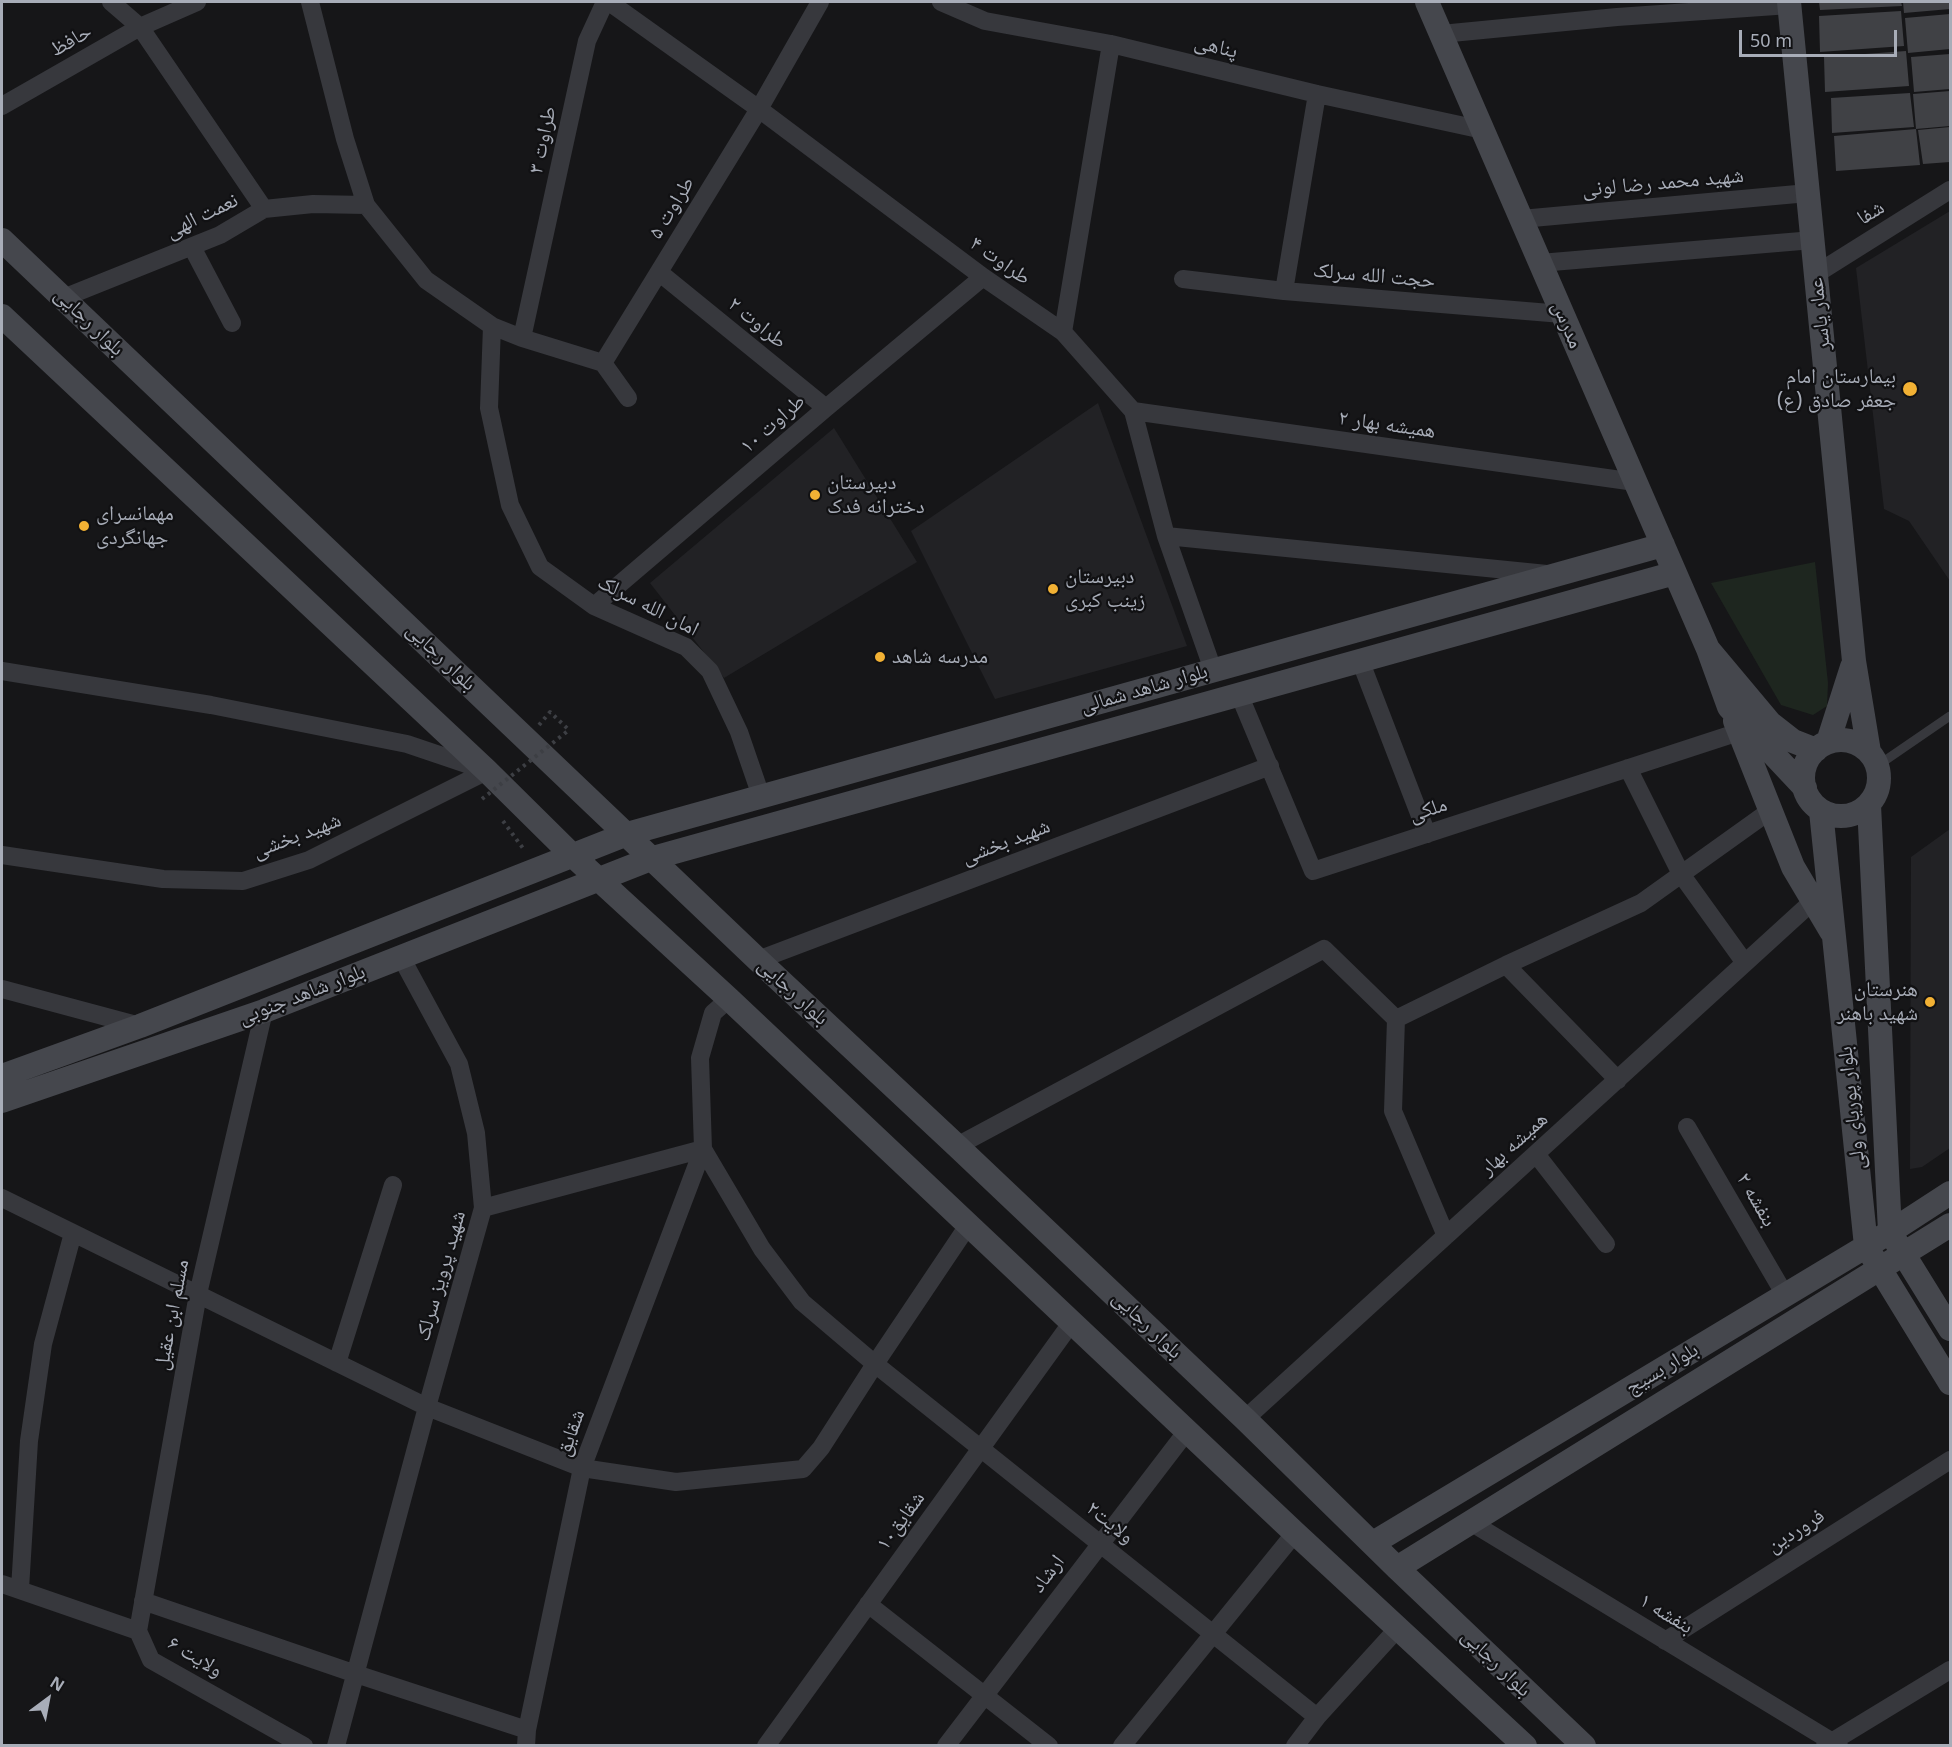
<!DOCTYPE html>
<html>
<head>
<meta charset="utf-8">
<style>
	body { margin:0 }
	#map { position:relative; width:1952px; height:1747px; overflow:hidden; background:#161618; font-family:"Noto Sans",sans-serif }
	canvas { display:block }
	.frame { position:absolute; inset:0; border:3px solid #a8adb8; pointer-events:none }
	.north { position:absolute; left:18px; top:1669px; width:60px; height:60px; -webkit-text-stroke:4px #111113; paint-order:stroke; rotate:32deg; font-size:16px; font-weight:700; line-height:24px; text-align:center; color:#a8adb8 }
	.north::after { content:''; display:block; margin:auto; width:21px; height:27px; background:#a8adb8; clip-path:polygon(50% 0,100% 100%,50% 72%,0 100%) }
	.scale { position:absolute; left:1739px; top:30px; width:158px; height:27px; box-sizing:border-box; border:3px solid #a8adb8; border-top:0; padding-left:8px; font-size:18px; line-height:21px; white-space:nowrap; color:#a8adb8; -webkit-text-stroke:4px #111113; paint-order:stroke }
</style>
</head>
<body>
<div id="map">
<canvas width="1952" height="1747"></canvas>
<div class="frame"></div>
<div class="north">N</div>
<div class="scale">50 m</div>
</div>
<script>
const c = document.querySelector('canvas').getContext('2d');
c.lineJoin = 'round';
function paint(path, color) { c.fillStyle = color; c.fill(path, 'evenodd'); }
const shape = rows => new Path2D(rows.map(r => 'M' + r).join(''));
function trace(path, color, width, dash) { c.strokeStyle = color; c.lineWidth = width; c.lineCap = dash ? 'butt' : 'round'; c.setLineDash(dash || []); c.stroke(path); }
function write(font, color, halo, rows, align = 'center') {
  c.font = font + ' "Noto Sans","Noto Naskh Arabic",sans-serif'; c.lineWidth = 4.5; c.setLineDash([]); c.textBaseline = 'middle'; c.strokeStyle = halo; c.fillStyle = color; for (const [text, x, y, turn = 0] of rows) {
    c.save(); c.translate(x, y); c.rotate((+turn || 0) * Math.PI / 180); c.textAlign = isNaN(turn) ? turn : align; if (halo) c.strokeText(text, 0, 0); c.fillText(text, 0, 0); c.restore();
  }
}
paint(shape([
	[1950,211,1950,581,1909,521,1884,509,1856,268],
	[1098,403,1187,646,995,699,911,531],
	[834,428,917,562,724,678,650,583],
	[1950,829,1950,1148,1922,1167,1910,1169,1911,857]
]), '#222225');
paint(shape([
	[1815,562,1828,683,1827,706,1813,715,1781,705,1711,583]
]), '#1e261f');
paint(shape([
	[1819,2,1901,2,1902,6,1820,10],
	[1903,2,1950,2,1950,9,1904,13],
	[1901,11,1904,46,1820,52,1819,16],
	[1950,14,1950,49,1908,53,1905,18],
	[1906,51,1909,86,1825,92,1824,57],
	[1950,54,1950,89,1914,92,1911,57],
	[1950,91,1950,126,1916,129,1913,94],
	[1910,93,1914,127,1832,133,1831,98],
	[1950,127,1950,162,1923,164,1918,130],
	[1916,129,1920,165,1836,171,1834,136]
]), '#404145');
trace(shape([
	[539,725,550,712,569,730],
	[503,821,525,851]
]), '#3d3f44', 4, [3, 4.5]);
trace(shape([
	[1877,766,1950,716]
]), '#37383d', 9);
trace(shape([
	[111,2,140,27,264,209],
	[310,2,345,139,366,205,426,280,492,326,522,338,587,41,605,2],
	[609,2,759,109,983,277,1063,332,1133,411,1166,536,1213,670],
	[941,2,985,21,1111,44,1317,94,1483,130],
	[1441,34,1617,17,1790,5],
	[2,106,140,27,197,2],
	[1521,219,1808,193],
	[192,247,232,323],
	[1540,263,1813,240],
	[660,273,826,408],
	[1816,274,1950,190],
	[1183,279,1284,291,1562,314],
	[1284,291,1317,94],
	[63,298,220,235,264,209,313,204,366,205],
	[492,326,489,408,510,505,540,567,594,606,686,647,710,671,739,732,761,796],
	[1063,332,1111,44],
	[522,338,603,363,759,109,820,2],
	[603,363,628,398],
	[1133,411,1635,482],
	[1166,536,1547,574],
	[594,606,826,408,983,277],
	[1360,660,1427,834],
	[2,671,211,705,407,744,481,769],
	[1239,694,1313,871,1739,732],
	[1628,768,1681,874,1745,963],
	[2,855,163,879,243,881,309,860,487,771],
	[758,960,1270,766],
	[1506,965,1618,1080],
	[2,989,140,1026],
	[729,999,713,1013,700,1058,703,1149,762,1249,802,1302,875,1364,1317,1717],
	[1687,1127,1785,1295],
	[957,1146,1324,949,1396,1019],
	[1536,1154,1606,1244],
	[2,1198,427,1407,582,1468,676,1482,803,1469,821,1448,875,1364,969,1224],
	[483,1208,703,1149],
	[1446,1236,1393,1111,1396,1019,1506,965,1641,903,1771,810],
	[337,1363,393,1185],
	[1245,1419,1813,901],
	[1469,1521,1839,1746],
	[2,1584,138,1631,151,1660,304,1746],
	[20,1589,29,1441,43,1344,73,1233],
	[143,1601,356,1674,527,1730],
	[868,1604,1049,1746],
	[138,1631,198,1294,264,1011],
	[1665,1641,1950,1460],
	[336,1746,427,1407,483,1208,476,1133,459,1064,401,957],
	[526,1746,527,1730,582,1468,703,1149],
	[766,1746,1072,1322],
	[946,1746,1187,1431],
	[1122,1746,1295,1533],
	[1295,1746,1317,1717,1399,1627],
	[1825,1746,1950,1670]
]), '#37383d', 18);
trace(shape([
	[1427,2,1708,649],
	[1789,2,1854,661,1869,752],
	[2,240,758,960,957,1146,1245,1419,1397,1568,1584,1746],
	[2,316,487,771,572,855,729,999,1295,1533,1525,1746],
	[1735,721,1793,867,1831,931],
	'1803 778a38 38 0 1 1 76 0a38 38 0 1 1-76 0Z',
	[1828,742,1852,667],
	[1805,788,1729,707,1708,649,1770,723,1793,741,1816,750],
	[1869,805,1890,1232,1950,1329],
	[1821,811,1866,1246,1950,1383],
	[2,1076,140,1026,627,834,1663,545],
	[2,1101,264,1011,653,858,1675,573],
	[1373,1543,1890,1232,1950,1193],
	[1397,1568,1950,1225]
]), '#45474d', 24);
trace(shape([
	[482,799,569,730]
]), '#3d3f44', 4, [3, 4.5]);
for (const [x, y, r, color] of [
	[1910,389,8,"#f2b134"],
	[815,495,6,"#f2b134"],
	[84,526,6,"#f2b134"],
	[1053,589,6,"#f2b134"],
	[880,657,6,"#f2b134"],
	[1930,1002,6,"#f2b134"]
]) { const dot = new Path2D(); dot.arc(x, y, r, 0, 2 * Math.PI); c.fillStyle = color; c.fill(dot); trace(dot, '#111113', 2); }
write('21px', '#a8adb8', '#111113', [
	["حافظ",71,41,-30],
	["پناهی",1216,47,14],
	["طراوت ۳",543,140,-78],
	["شهید محمد رضا لونی",1663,183,-5],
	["طراوت ۵",672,208,-59],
	["شفا",1871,213,-32],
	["نعمت الهی",202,216,-26],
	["طراوت ۴",1000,261,35],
	["حجت الله سرلک",1374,276,5],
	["عمار یاسر",1820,314,-96],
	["بلوار رجایی",89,322,44],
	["طراوت ۲",757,323,39],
	["مدرس",1567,325,67],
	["طراوت ۱۰",773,424,-41],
	["همیشه بهار ۲",1387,425,8],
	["امان الله سرلک",648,606,27],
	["بلوار رجایی",441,657,44],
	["بلوار شاهد شمالی",1144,689,-16],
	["ملکی",1428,810,-18],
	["شهید بخشی",297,836,-21],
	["شهید بخشی",1006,842,-21],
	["بلوار رجایی",793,992,43],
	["بلوار شاهد جنوبی",302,995,-21],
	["بلوار پوریای ولی",1852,1108,-96],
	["همیشه بهار",1514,1144,-42],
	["بنفشه ۲",1756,1200,60],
	["شهید پرویز سرلک",441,1276,-74],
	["مسلم ابن عقیل",172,1315,-79],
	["بلوار رجایی",1147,1325,44],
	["بلوار بسیج",1662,1369,-31],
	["شقایق",571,1433,-70],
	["شقایق۱۰",901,1521,-54],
	["ولایت۲",1110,1523,39],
	["فروردین",1796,1531,-32],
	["ارشاد",1048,1574,-53],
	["بنفشه ۱",1666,1614,31],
	["ولایت ۶",195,1657,31],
	["بلوار رجایی",1496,1663,44]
]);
write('21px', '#a8adb8', '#111113', [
	["بیمارستان امام",1896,377,"right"],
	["جعفر صادق (ع)",1896,401,"right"],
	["دبیرستان",827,483],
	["دخترانه فدک",827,507],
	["مهمانسرای",96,514],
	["جهانگردی",96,538],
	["دبیرستان",1065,577],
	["زینب کبری",1065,601],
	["مدرسه شاهد",892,657],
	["هنرستان",1918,990,"right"],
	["شهید باهنر",1918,1014,"right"]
], 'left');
</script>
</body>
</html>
